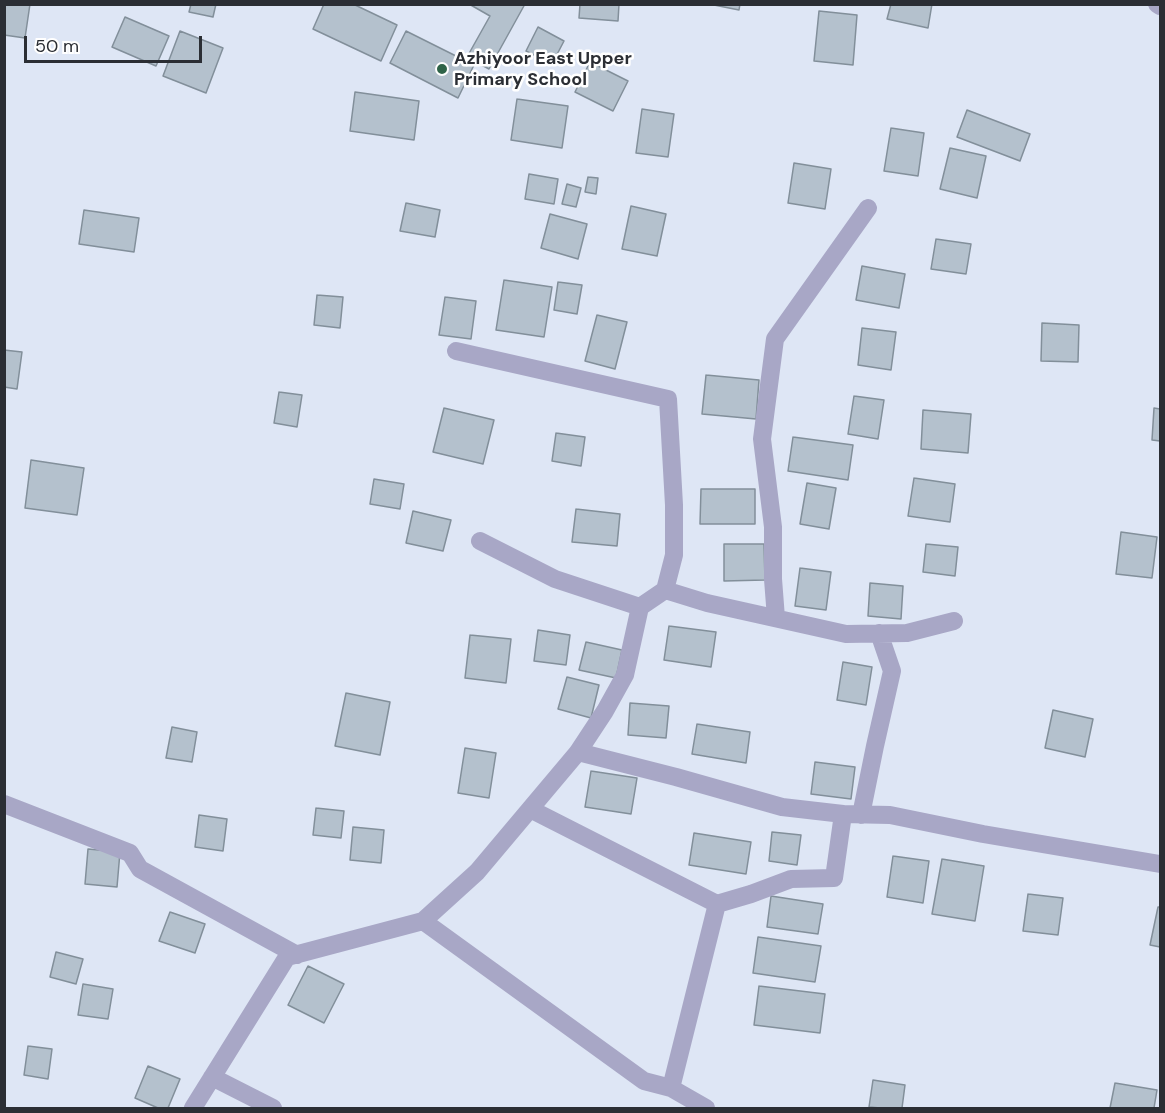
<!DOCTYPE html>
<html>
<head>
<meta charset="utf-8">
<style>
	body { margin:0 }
	#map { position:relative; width:1165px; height:1113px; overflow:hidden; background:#dee6f5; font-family:"DM Sans",sans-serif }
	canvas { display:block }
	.frame { position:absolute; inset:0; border:6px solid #2b2e34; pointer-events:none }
	.scale { position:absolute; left:24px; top:36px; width:178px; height:27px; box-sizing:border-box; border:3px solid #2b2e34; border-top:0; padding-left:8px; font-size:18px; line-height:21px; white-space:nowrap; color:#2b2e34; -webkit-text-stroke:4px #fff; paint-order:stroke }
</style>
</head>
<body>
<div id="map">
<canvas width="1165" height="1113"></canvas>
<div class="frame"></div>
<div class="scale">50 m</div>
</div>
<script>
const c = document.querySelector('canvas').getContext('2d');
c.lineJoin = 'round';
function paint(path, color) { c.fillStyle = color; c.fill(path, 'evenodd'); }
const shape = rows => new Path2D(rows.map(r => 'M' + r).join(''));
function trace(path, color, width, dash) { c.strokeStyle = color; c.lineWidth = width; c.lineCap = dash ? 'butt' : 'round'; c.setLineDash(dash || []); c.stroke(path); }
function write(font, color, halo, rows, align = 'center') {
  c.font = font + ' "DM Sans",sans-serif'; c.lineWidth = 5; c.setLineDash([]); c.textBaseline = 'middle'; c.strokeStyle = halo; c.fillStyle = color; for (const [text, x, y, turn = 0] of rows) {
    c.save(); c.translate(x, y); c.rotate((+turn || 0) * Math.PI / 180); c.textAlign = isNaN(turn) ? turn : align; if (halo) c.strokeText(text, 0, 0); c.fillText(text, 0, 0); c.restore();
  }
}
const building = shape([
	[4,4,30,4,25,38,4,35,4,4],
	[191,4,216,4,213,17,189,12,191,4],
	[324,4,353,4,397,25,381,61,313,29,324,4],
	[469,4,525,4,489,69,467,57,490,16,469,4],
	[580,4,619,4,618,21,579,18,580,4],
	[709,4,740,4,739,10,709,4],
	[891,4,932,4,928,28,887,19,891,4],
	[819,11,857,15,853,65,814,61,819,11],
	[125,17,169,36,156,66,112,47,125,17],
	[538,27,564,41,552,64,526,51,538,27],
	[180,31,223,48,206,93,163,76,180,31],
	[406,31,474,65,458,98,390,63,406,31],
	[590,62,628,81,613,111,575,92,590,62],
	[355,92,419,101,414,140,350,131,355,92],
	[517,99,568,106,562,148,511,140,517,99],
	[642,109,674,114,668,157,636,153,642,109],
	[967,110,1030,134,1020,161,957,137,967,110],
	[891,128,924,133,918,176,884,171,891,128],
	[950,148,986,156,977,198,940,189,950,148],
	[794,163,831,169,825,209,788,203,794,163],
	[529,174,558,179,554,204,525,199,529,174],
	[588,177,598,178,596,194,585,192,588,177],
	[567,184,581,188,576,207,562,204,567,184],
	[406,203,440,210,435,237,400,231,406,203],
	[631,206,666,214,657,256,622,249,631,206],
	[84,210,139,218,134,252,79,244,84,210],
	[550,214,587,224,578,259,541,248,550,214],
	[936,239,971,244,966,274,931,269,936,239],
	[862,266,905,274,899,308,856,300,862,266],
	[504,280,552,287,544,337,496,330,504,280],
	[558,282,582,285,577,314,554,310,558,282],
	[317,295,343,297,340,328,314,325,317,295],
	[445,297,476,301,471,339,439,335,445,297],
	[597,315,627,322,615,369,585,361,597,315],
	[1042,323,1079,325,1078,362,1041,361,1042,323],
	[862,328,896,332,891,370,858,365,862,328],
	[4,350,22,352,17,389,4,387,4,350],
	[706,375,759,380,756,419,702,414,706,375],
	[279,392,302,395,297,427,274,423,279,392],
	[854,396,884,400,878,439,848,434,854,396],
	[444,408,494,420,483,464,433,452,444,408],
	[1154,408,1160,409,1160,441,1152,440,1154,408],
	[923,410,971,414,968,453,921,449,923,410],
	[556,433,585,437,581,466,552,461,556,433],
	[793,437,853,445,848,480,788,471,793,437],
	[31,460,84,468,77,515,25,508,31,460],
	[914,478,955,484,950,522,908,516,914,478],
	[374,479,404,484,400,509,370,504,374,479],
	[807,483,836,488,829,529,800,524,807,483],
	[701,489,755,489,755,524,700,524,701,489],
	[576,509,620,514,617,546,572,542,576,509],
	[413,511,451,520,443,551,406,543,413,511],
	[1121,532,1157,537,1152,578,1116,574,1121,532],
	[724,544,764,544,765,580,724,581,724,544],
	[926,544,958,547,955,576,923,572,926,544],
	[800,568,831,572,826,610,795,606,800,568],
	[870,583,903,586,901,619,868,616,870,583],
	[669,626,716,632,711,667,664,660,669,626],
	[538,630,570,635,566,665,534,661,538,630],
	[470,635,511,639,506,683,465,678,470,635],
	[586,642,622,650,616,678,579,670,586,642],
	[843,662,872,667,866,705,837,700,843,662],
	[567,677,599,685,591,718,558,709,567,677],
	[346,693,390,702,380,755,335,746,346,693],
	[630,703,669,706,666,738,628,735,630,703],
	[1053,710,1093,719,1085,757,1045,748,1053,710],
	[697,724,750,732,746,763,692,754,697,724],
	[172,727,197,732,192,762,166,758,172,727],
	[465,748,496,753,489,798,458,793,465,748],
	[815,762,855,767,851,799,811,794,815,762],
	[591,771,637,778,631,814,585,807,591,771],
	[316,808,344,811,341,838,313,835,316,808],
	[199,815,227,819,223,851,195,847,199,815],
	[353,827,384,830,381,863,350,860,353,827],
	[772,832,801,835,797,865,769,861,772,832],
	[694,833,751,842,746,874,689,865,694,833],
	[88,849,120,852,117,887,85,884,88,849],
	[893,856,929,861,923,903,887,897,893,856],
	[942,859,984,866,975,921,932,914,942,859],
	[1028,894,1063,898,1058,935,1023,931,1028,894],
	[771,896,823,904,818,934,767,927,771,896],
	[1158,907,1160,907,1160,947,1150,945,1158,907],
	[170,912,205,924,195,953,159,941,170,912],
	[758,937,821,946,815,982,753,973,758,937],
	[56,952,83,959,76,984,50,977,56,952],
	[308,966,344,984,324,1023,288,1005,308,966],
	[83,984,113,989,108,1019,78,1015,83,984],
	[759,986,825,994,820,1033,754,1025,759,986],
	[28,1046,52,1049,48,1079,24,1075,28,1046],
	[148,1066,180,1079,168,1108,158,1108,135,1098,148,1066],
	[873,1080,905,1085,902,1108,880,1108,869,1107,873,1080],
	[1115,1083,1157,1090,1154,1108,1110,1108,1115,1083]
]);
paint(building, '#b4c1cd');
trace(building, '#828f9a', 1.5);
trace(shape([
	[1157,4,1160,6],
	[480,541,555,579,640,607],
	[665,590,707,603,846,634,907,633,954,621],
	[776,618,773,579,773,527,762,439,775,339,868,208],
	[578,752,676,777,782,807,843,814,890,815,983,834,1160,864],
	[4,804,130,853,140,869,297,955],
	[861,815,875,746,892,671,879,633],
	[717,904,751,894,791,879,834,878,843,814],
	[423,921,477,872,578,752,605,711,625,675,640,607,665,590,674,555,674,505,668,399,456,351],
	[212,1077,273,1108],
	[671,1088,706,1108],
	[193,1108,287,957,423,921,644,1081,671,1088,717,904,530,809]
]), '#a8a7c6', 18);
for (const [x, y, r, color] of [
	[442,69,6,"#2f6348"]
]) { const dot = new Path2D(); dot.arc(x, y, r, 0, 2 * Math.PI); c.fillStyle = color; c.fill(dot); trace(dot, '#fff', 2); }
write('bold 18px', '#2b2e34', '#fff', [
	["Azhiyoor East Upper",454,59],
	["Primary School",454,80]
], 'left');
</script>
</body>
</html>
